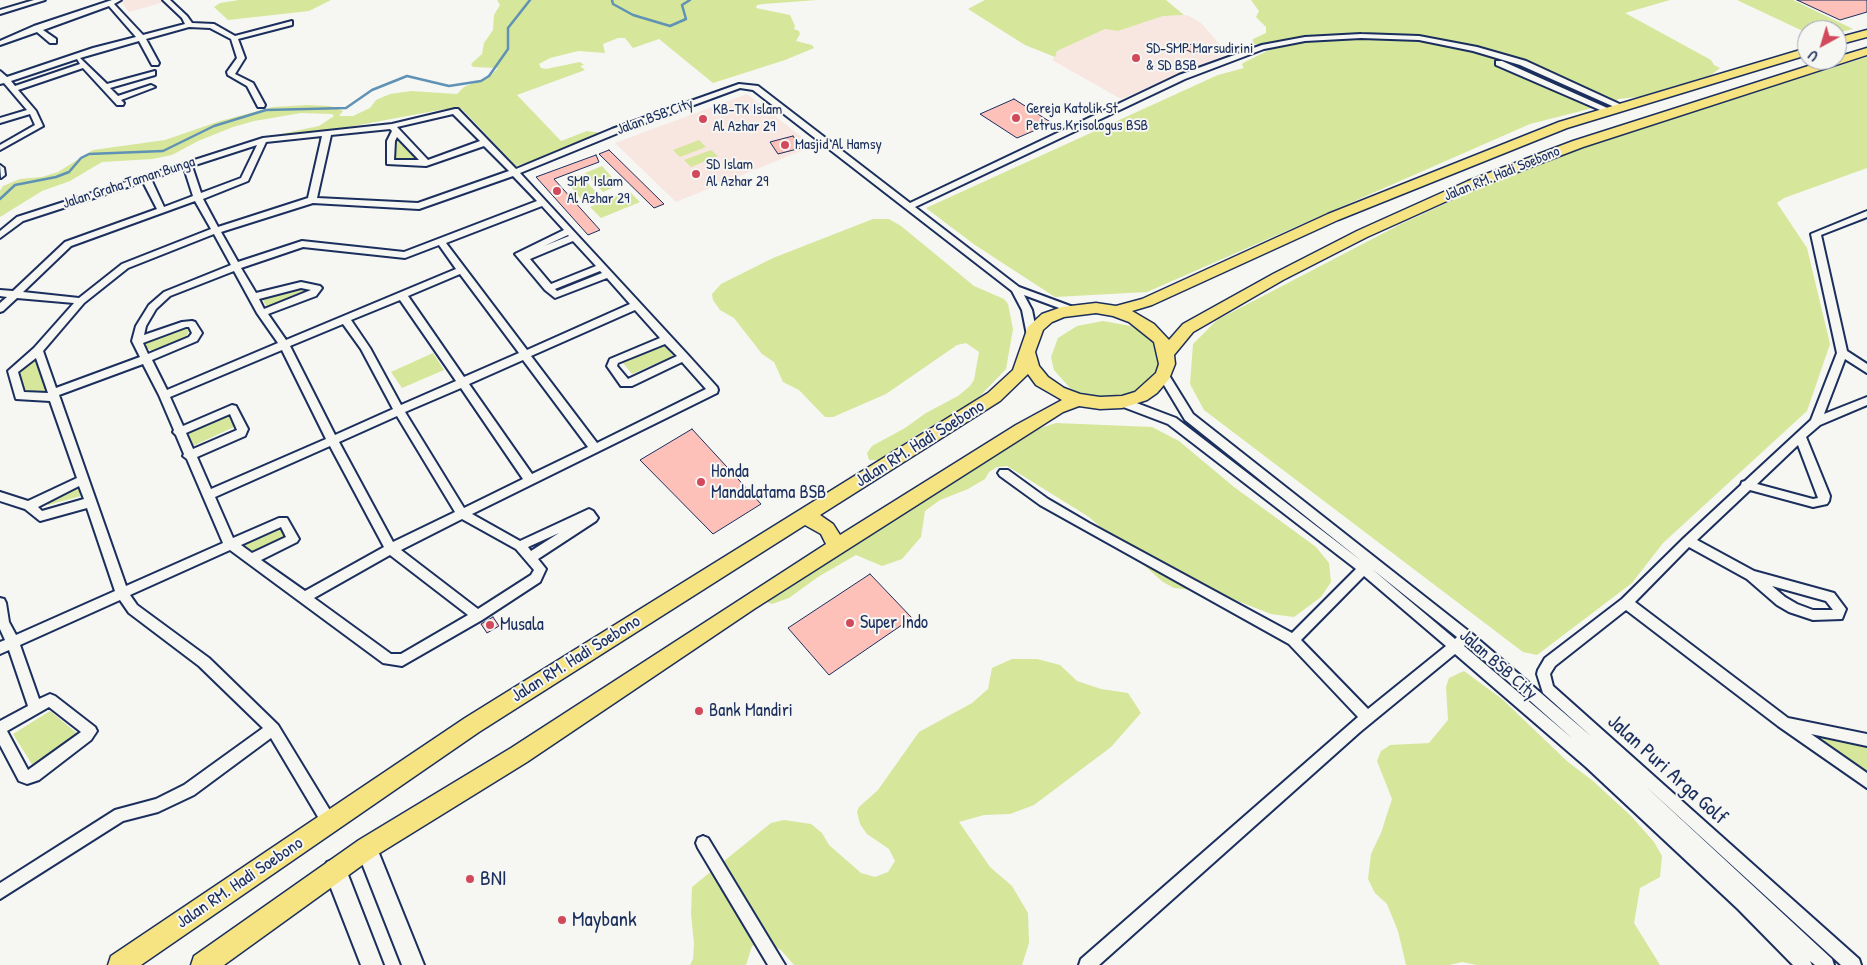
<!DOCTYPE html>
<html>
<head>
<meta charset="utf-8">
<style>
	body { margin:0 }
	#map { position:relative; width:1867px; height:965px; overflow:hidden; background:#f6f6f2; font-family:"Patrick Hand",sans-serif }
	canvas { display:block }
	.north { position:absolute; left:1797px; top:20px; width:50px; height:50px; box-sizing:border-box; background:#f6f6f2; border:1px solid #9ea6b7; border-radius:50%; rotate:219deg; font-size:14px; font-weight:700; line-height:20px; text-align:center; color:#1b2f5e }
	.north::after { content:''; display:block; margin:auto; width:18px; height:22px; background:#d1495b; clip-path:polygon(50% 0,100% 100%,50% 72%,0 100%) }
</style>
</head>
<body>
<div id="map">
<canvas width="1867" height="965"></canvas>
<div class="north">U</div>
</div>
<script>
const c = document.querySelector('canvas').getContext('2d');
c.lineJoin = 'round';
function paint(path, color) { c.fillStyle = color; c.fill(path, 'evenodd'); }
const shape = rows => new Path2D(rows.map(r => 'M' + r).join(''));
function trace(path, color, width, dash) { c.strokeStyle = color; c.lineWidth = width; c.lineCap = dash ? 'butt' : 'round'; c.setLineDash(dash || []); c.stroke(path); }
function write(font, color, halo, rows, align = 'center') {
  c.font = font + ' "Patrick Hand",sans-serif'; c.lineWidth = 4; c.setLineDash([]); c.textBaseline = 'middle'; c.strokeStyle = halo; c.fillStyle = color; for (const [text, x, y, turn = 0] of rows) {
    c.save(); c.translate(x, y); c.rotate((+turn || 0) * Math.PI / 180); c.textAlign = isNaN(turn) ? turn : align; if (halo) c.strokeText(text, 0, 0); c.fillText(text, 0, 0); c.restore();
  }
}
paint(shape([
	[120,0,162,0,164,2,129,12],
	[1187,15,1201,23,1228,54,1121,99,1052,60,1057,51,1105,29,1118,31,1163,16],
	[747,94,813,146,676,202,615,143]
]), '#f8e6e1');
paint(shape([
	[239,0,331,0,309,11,228,20,214,7,220,3],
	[497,0,817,0,763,4,757,5,756,8,790,15,795,26,794,29,799,31,800,34,796,41,812,45,814,48,785,60,713,83,659,39,633,48,625,38,618,38,603,44,605,53,578,51,550,58,539,64,541,68,546,69,580,62,584,65,580,66,585,70,517,95,561,141,587,131,601,133,564,150,516,166,462,109,445,109,316,133,271,136,319,126,334,116,332,114,301,113,254,121,233,127,198,141,172,155,152,159,102,162,70,181,42,191,0,217,0,191,3,186,20,179,42,177,58,172,93,150,165,140,220,121,273,107,308,105,330,106,343,111,339,116,353,116,370,108,376,100,390,94,411,91,457,94,464,87,490,76,498,68,473,67,471,64,482,54,484,43,493,30,494,15,500,5],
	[985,0,1166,0,1184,15,1163,16,1118,31,1105,29,1057,51,1055,57,1025,45,968,9],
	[1251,0,1670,0,1625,13,1711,60,1714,65,1720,68,1711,75,1638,97,1618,99,1616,102,1530,124,1147,292,1055,297,975,245,926,208,1218,75,1244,68,1242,65,1243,63,1271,49,1269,45,1252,44,1253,39,1266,33,1266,27,1256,17,1259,11],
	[1737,0,1793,0,1853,29,1837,33,1837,30,1807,30,1807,33],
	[1867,57,1867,168,1784,198,1777,203,1807,248,1830,344,1807,411,1663,543,1632,583,1537,655,1523,652,1204,410,1190,384,1193,344,1217,320,1401,224,1484,186,1602,139],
	[397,139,416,160,393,160],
	[699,140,706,147,680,157,673,150],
	[711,150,718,156,691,167,684,160],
	[602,166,619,185,603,192,585,173],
	[580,175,598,194,582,200,566,181],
	[629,191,640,202,601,218,590,207],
	[873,219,889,219,901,226,974,286,1004,299,1008,304,1013,329,1006,369,979,397,958,412,924,430,879,460,869,460,867,453,872,446,905,428,926,413,958,396,970,386,974,380,979,352,966,343,957,345,886,394,833,417,825,417,799,390,783,382,774,362,762,354,734,318,720,310,713,300,712,294,721,284,773,258],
	[302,287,310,289,310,292,267,308,262,298],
	[1103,321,1131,326,1154,339,1169,364,1135,400,1086,397,1070,388,1054,370,1051,357,1058,338,1077,326],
	[184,327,189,331,186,337,153,352,146,347,146,341],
	[664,345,673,356,632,374,623,363],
	[433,353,444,370,402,388,391,372],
	[35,358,46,391,25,392,19,370],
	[229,414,236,426,193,446,186,434],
	[1056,423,1152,427,1179,441,1234,487,1316,547,1329,563,1331,582,1321,597,1294,617,1271,614,1217,593,1174,588,1163,582,1089,517,1007,466,997,467,989,472,985,479,968,489,940,500,925,511,921,537,902,559,882,566,856,555,818,577,789,598,772,604,767,602,768,598,1003,447,1035,430],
	[77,486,81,496,48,505,46,501],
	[280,522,286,537,249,553,241,549,239,540],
	[1012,659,1037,659,1060,665,1077,681,1101,689,1128,693,1141,713,1111,747,1034,805,1010,814,984,815,959,822,990,867,1012,886,1028,913,1029,943,1022,965,794,965,781,950,767,943,752,946,746,965,690,965,693,959,694,944,691,914,692,887,771,823,784,820,811,824,822,833,829,845,861,873,875,877,888,872,895,861,889,849,867,834,860,824,857,812,859,807,878,790,919,732,972,703,988,689,992,668],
	[1464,671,1502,699,1568,762,1593,781,1631,816,1654,842,1662,856,1660,877,1640,888,1634,923,1660,965,1477,965,1462,962,1449,965,1406,965,1398,931,1387,904,1375,893,1368,879,1371,854,1381,833,1392,799,1377,761,1381,751,1390,745,1429,743,1448,720,1446,687,1449,678],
	[50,711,79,735,33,766,13,734],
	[1810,733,1867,746,1867,777,1828,750]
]), '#d6e69a');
trace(shape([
	[612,0,613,4,633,15,670,26,686,19,682,5,690,0],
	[0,199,15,185,56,177,69,172,81,158,89,154,163,151,214,126,266,110,346,108,372,90,407,76,449,86,481,81,489,76,508,49,508,28,530,0]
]), '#5f92b4', 2.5);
const building = shape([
	[1797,0,1867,0,1867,12,1840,20,1797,0],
	[1194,43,1205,49,1193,53,1183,48,1194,43],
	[1014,99,1052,123,1017,138,980,114,1014,99],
	[793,136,801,148,778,154,770,142,793,136],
	[609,150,664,204,654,208,599,154,609,150],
	[596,155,599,162,554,179,600,230,588,235,536,177,596,155],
	[692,429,761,504,713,534,640,460,692,429],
	[870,574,912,618,829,675,788,628,870,574],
	[493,617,499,626,487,633,481,624,493,617]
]);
paint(building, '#fdc1ba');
trace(building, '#1b2f5e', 1);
const street = shape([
	[34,0,45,0,0,14,0,10,34,0],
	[112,0,121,0,114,4,143,35,185,24,182,18,163,0,170,0,187,16,192,23,214,24,235,36,292,21,292,25,238,39,245,58,235,74,253,83,265,105,264,107,258,107,247,86,228,75,227,72,237,58,231,39,210,28,189,27,146,39,159,63,158,65,152,65,139,41,80,58,107,84,155,71,155,75,110,88,118,96,151,85,155,87,121,100,124,103,123,105,117,105,83,68,18,90,36,111,43,126,0,150,0,145,35,125,30,114,0,123,0,118,27,110,4,83,0,84,0,71,7,77,93,48,136,37,109,6,43,30,56,39,56,43,50,43,37,32,0,45,0,41,34,26,112,0],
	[77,59,80,64,15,86,11,81,77,59],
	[1361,34,1419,36,1477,47,1526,61,1626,107,1619,109,1520,65,1473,51,1419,40,1361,38,1305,41,1264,49,1185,79,915,207,1019,287,1073,307,1075,309,1070,312,1024,295,1032,310,1037,335,1032,338,1027,335,1022,310,1012,291,753,90,740,88,618,133,520,173,688,355,717,387,718,390,717,393,472,514,520,541,589,509,593,511,598,518,596,521,538,559,546,569,540,582,482,620,402,666,383,663,230,550,130,595,137,605,209,658,278,725,334,817,336,822,334,827,329,829,324,827,271,738,194,795,158,812,123,821,0,899,0,883,115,810,156,799,184,785,263,728,199,666,129,613,120,600,20,645,39,699,50,694,55,696,95,727,97,731,91,740,39,780,27,784,19,781,0,745,0,721,28,706,9,650,0,654,0,642,5,640,0,629,0,598,4,599,6,603,9,622,16,635,115,591,87,508,40,521,25,509,0,501,0,492,28,501,77,478,50,401,16,399,8,371,34,348,74,303,17,298,3,311,0,312,0,303,7,297,0,296,0,290,13,291,65,242,157,209,143,182,23,221,0,238,0,231,17,217,263,138,392,124,455,109,458,109,516,169,612,129,739,84,758,86,910,203,1179,75,1262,45,1305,37,1361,34],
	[453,114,480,141,428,160,397,127,453,114],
	[390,129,392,131,387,141,387,164,426,166,484,146,509,171,418,203,317,198,331,135,390,129],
	[322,136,308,198,218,227,203,199,248,181,266,142,322,136],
	[397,137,419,160,394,160,395,141,397,137],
	[257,145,241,178,201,193,192,166,257,145],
	[184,168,193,196,164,207,151,179,184,168],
	[513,176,537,201,404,252,302,241,238,262,221,232,313,203,419,209,513,176],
	[195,201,211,229,122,264,79,298,23,292,71,246,195,201],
	[542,206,564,230,515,254,545,290,555,298,607,278,630,304,527,350,446,243,542,206],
	[214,234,231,265,164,292,149,305,136,326,132,341,140,357,56,388,43,351,84,303,128,268,214,234],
	[568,235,569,236,544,246,568,235],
	[573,241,596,266,551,284,530,259,573,241],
	[439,245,456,269,286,340,268,314,316,296,322,288,320,286,301,282,256,293,241,268,303,247,405,258,439,245],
	[234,271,257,313,278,343,167,390,152,360,197,341,202,333,195,322,192,321,182,322,144,335,146,326,156,309,170,296,234,271],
	[600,271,602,273,557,291,555,289,600,271],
	[460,274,519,353,464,377,408,296,460,274],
	[301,288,311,290,264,309,259,299,301,288],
	[400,300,456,381,401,405,370,348,351,320,400,300],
	[635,310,660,338,610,359,607,366,621,386,632,386,682,362,706,389,597,443,531,356,635,310],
	[343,324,361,349,393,409,335,435,290,346,343,324],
	[186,327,189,327,192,333,189,337,148,354,143,343,186,327],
	[665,344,677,356,628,379,617,366,618,363,665,344],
	[282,350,326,439,211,489,197,457,245,436,248,429,236,406,232,405,183,426,170,397,282,350],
	[36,358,48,393,24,392,18,372,36,358],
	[523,360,588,447,532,474,469,384,523,360],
	[143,364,159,395,174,430,173,432,176,435,184,454,183,456,187,459,223,543,126,586,59,395,143,364],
	[461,388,523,479,464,508,405,412,461,388],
	[230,414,237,430,193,449,186,433,230,414],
	[397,416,455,512,393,542,339,442,397,416],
	[330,446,384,547,305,591,261,560,297,542,299,539,287,518,279,518,233,538,215,497,330,446],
	[79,486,84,499,42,511,38,507,79,486],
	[462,519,516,549,534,570,531,575,478,609,401,550,462,519],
	[281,527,286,537,252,553,241,545,281,527],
	[559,533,531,551,528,547,559,533],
	[390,555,468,615,401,654,391,654,314,598,390,555],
	[49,707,81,732,28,770,7,731,49,707],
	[1496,61,1502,61,1614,111,1607,113,1496,65,1496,61],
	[0,165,4,168,5,175,1,178,0,165],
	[1867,211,1867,217,1821,235,1847,351,1867,364,1867,373,1845,359,1824,414,1867,397,1867,405,1820,425,1806,437,1830,496,1829,501,1827,504,1813,507,1750,490,1697,540,1754,571,1834,593,1846,609,1842,619,1813,620,1789,612,1777,605,1747,579,1689,547,1635,602,1788,718,1867,734,1867,746,1811,734,1867,773,1867,788,1778,726,1626,610,1555,666,1550,674,1553,686,1859,959,1861,965,1841,965,1641,782,1832,959,1834,965,1815,965,1810,961,1812,965,1793,965,1738,909,1586,767,1455,654,1360,732,1099,965,1079,965,1081,959,1358,717,1289,644,1040,505,1000,476,998,473,1000,470,1008,470,1048,499,1089,523,1292,633,1356,569,1168,424,1118,405,1117,402,1118,399,1126,399,1176,418,1363,562,1185,420,1158,375,1159,372,1167,372,1193,414,1471,633,1592,737,1543,693,1537,674,1538,670,1545,658,1622,599,1684,538,1741,485,1742,482,1745,481,1811,420,1837,353,1811,234,1867,211],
	[1798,445,1818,498,1813,499,1757,484,1798,445],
	[1372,569,1457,637,1455,639,1372,569],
	[1364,576,1446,646,1368,709,1301,640,1364,576],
	[1772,586,1826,601,1833,610,1813,610,1797,604,1785,597,1772,586],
	[1466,644,1573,739,1464,646,1466,644],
	[703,836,708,838,785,965,768,965,698,848,696,843,698,838,703,836]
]);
const secondary = shape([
	[367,838,374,841,424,965,402,965,356,848,360,841,367,838],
	[335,859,343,862,383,965,361,965,324,870,327,862,335,859]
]);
const primary = shape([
	[1867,30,1867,37,1837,45,1837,38,1867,30],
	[1807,48,1807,55,1567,128,1338,220,1152,305,1132,311,1154,324,1169,340,1183,324,1273,274,1357,231,1468,181,1573,141,1827,60,1837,60,1837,57,1867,48,1867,55,1583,147,1478,187,1367,237,1283,280,1193,332,1174,355,1175,364,1169,379,1157,393,1147,400,1122,408,1100,409,1079,406,1063,412,754,609,527,762,375,856,224,965,191,965,194,956,359,840,511,748,826,544,821,534,805,525,479,732,141,965,108,965,111,956,465,718,988,393,1013,370,1028,327,1042,314,1062,307,1096,303,1116,306,1142,299,1328,214,1559,122,1807,48],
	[1096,313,1113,316,1129,322,1154,342,1159,364,1156,373,1135,392,1122,396,1100,397,1080,394,1064,388,1048,377,1039,366,1035,352,1043,330,1052,322,1064,317,1096,313],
	[1028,374,1036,385,1062,400,1016,425,840,535,833,524,820,515,1000,401,1028,374]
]);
trace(street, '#1b2f5e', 4);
trace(secondary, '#1b2f5e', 4);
trace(primary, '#1b2f5e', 3);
paint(street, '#f6f6f2');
paint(secondary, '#f6f6f2');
paint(primary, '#f6e381');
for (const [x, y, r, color] of [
	[1136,58,5,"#d1495b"],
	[1016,118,5,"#d1495b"],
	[703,119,5,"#d1495b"],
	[785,145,5,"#d1495b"],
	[696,174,5,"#d1495b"],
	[557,191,5,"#d1495b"],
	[701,482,5,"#d1495b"],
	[850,623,5,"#d1495b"],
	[490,625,5,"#d1495b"],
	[699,711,5,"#d1495b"],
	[470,879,5,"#d1495b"],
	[562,920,5,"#d1495b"]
]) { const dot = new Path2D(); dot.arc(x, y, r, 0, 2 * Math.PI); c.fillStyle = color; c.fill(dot); trace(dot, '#f6f6f2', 2); }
write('15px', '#1b2f5e', '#f6f6f2', [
	["SD-SMP Marsudirini",1146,49],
	["& SD BSB",1146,66],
	["Gereja Katolik St",1026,109],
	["Petrus Krisologus BSB",1026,126],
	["KB-TK Islam",713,110],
	["Al Azhar 29",713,127],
	["Masjid Al Hamsy",795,145],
	["SD Islam",706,165],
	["Al Azhar 29",706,182],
	["SMP Islam",567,182],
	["Al Azhar 29",567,199]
], 'left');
write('15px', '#1b2f5e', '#f6f6f2', [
	["Jalan BSB City",655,117,-20],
	["Jalan RM. Hadi Soebono",1502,174,-22],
	["Jalan Graha Taman Bunga",129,183,-18]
]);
write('18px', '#1b2f5e', '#f6f6f2', [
	["Jalan RM. Hadi Soebono",920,444,-32],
	["Jalan RM. Hadi Soebono",576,659,-32],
	["Jalan BSB City",1498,665,41],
	["Jalan RM. Hadi Soebono",240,883,-34]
]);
write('18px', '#1b2f5e', '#f6f6f2', [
	["Honda",711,472],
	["Mandalatama BSB",711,493],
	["Super Indo",860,623],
	["Musala",500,625],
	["Bank Mandiri",709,711]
], 'left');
write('21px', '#1b2f5e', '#f6f6f2', [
	["Jalan Puri Arga Golf",1667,770,42]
]);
write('21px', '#1b2f5e', '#f6f6f2', [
	["BNI",480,879],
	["Maybank",572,920]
], 'left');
</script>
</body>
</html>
